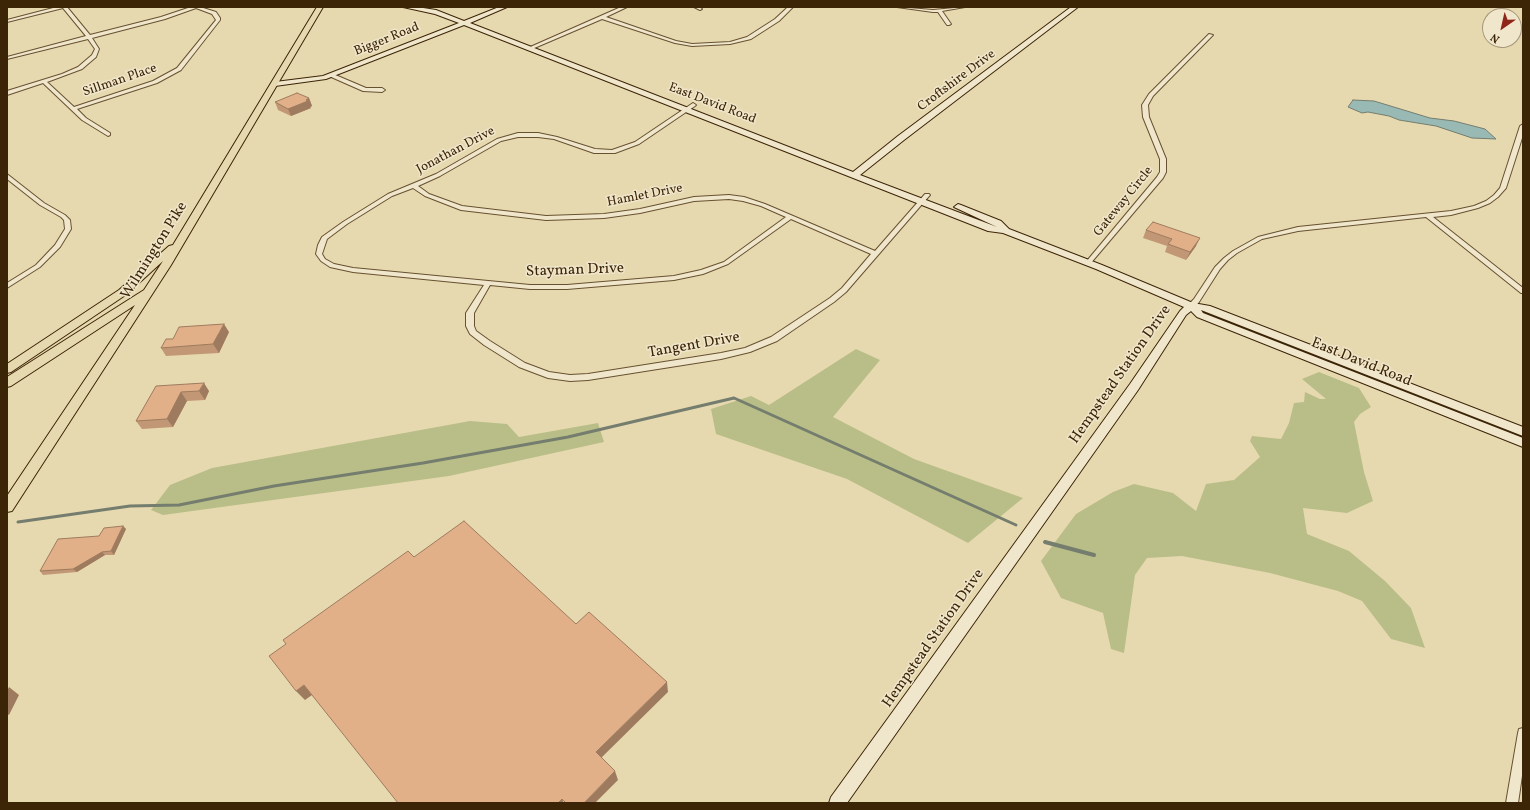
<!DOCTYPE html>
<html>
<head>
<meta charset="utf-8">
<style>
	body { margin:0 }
	#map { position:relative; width:1530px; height:810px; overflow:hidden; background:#e7d9af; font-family:Vollkorn,serif }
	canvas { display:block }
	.frame { position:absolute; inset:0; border:8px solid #3c2406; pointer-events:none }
	.north { position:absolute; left:1482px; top:8px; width:40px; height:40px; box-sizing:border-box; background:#efe6cb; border:1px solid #a7987c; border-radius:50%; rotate:214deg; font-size:11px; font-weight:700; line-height:16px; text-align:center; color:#3c2406 }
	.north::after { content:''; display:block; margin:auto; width:14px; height:18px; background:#8f2418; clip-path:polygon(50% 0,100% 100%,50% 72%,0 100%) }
</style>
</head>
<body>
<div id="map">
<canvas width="1530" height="810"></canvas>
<div class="frame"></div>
<div class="north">N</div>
</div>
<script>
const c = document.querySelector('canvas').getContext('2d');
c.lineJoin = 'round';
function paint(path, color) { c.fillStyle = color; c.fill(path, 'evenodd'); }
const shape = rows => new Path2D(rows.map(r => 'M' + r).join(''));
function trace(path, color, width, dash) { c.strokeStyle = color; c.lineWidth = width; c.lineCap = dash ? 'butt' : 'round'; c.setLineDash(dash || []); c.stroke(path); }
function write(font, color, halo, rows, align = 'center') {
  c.font = font + ' Vollkorn,serif'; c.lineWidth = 3; c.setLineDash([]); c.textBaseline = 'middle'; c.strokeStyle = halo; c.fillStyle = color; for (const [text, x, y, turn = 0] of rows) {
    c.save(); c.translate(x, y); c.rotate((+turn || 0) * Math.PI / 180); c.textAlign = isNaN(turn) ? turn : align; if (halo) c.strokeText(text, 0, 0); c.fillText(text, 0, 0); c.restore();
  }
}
paint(shape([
	[856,349,880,360,833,417,914,459,1023,498,968,543,847,479,716,434,711,409,751,396,769,405],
	[1319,372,1359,388,1371,407,1360,414,1354,422,1364,472,1373,501,1347,513,1303,508,1307,534,1349,551,1385,581,1411,608,1425,648,1391,639,1362,601,1338,591,1270,573,1182,556,1147,558,1135,575,1124,653,1111,649,1103,613,1061,598,1041,561,1076,514,1113,492,1134,484,1173,493,1196,511,1206,484,1234,480,1260,457,1250,441,1252,436,1281,439,1289,423,1294,403,1304,402,1305,392,1320,399,1326,399,1302,379],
	[470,421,507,424,519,437,598,423,604,442,449,476,163,515,151,510,170,485,212,468]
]), '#b9be88');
const water = shape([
	[1353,100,1374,101,1430,118,1454,121,1485,129,1496,139,1472,138,1436,126,1399,120,1389,116,1368,112,1362,113,1348,107,1353,100]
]);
paint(water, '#99b9b4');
trace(water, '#747d6e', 1);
trace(shape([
	[18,522,130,506,179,505,274,486,423,463,568,437,734,398,1016,525]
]), '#747d6e', 3);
trace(shape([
	[1045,542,1094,555]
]), '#747d6e', 4);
const street = shape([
	[57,7,67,7,90,35,161,17,191,7,200,7,216,12,220,18,220,20,181,70,157,83,77,109,86,118,110,133,110,135,108,136,82,120,43,83,7,95,7,91,62,74,78,67,92,55,95,49,88,39,7,59,7,57,86,36,63,8,7,22,7,20,57,7],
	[196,8,212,14,216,20,177,68,153,81,74,107,47,82,82,69,96,57,99,49,92,38,165,19,196,8],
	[621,7,627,7,606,17,676,41,692,44,730,42,747,37,775,19,788,7,793,7,779,21,751,39,730,44,692,46,675,43,602,19,532,49,528,48,621,7],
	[694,7,699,7,702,9,700,10,694,7],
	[897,7,933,10,965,7,942,11,951,24,949,25,947,25,938,12,933,12,897,7],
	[1209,34,1213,35,1153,96,1148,105,1149,117,1166,159,1166,172,1163,178,1090,264,1086,264,1086,262,1157,177,1160,172,1160,159,1143,117,1142,105,1149,94,1209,34],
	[329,74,333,74,366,88,382,88,385,90,382,92,363,91,329,76,329,74],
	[693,103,696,105,695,106,639,144,615,153,594,153,554,139,538,137,518,137,501,141,440,176,418,186,429,194,462,206,546,216,604,214,640,209,694,197,729,195,744,197,765,204,875,251,925,194,929,194,930,195,846,292,834,302,777,341,750,352,721,359,588,380,570,381,548,378,519,367,484,345,470,334,466,326,466,313,484,285,353,272,330,267,321,261,316,254,318,245,322,237,343,222,388,194,436,174,497,139,518,133,538,133,557,137,595,149,612,150,635,142,693,103],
	[413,188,425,196,461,210,546,220,604,218,640,213,694,201,729,199,743,201,761,206,786,217,724,262,701,270,674,276,567,285,530,285,353,268,334,264,325,259,322,254,327,239,347,224,392,196,413,188],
	[791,219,871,254,842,288,830,298,771,337,745,348,721,353,588,374,570,375,549,372,525,363,490,341,476,331,474,326,474,313,490,285,530,289,567,289,674,280,703,274,728,264,791,219],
	[1523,124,1523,135,1506,188,1498,197,1490,203,1478,208,1451,215,1433,217,1523,288,1523,293,1521,293,1426,217,1298,231,1262,239,1237,253,1228,260,1220,269,1199,302,1194,308,1188,308,1187,306,1194,299,1215,267,1224,258,1233,251,1258,237,1298,227,1451,211,1474,206,1486,201,1494,195,1500,188,1520,126,1523,124],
	[7,174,44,203,65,215,70,220,71,229,60,247,40,267,7,288,7,283,36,265,55,245,65,229,64,220,61,217,40,205,7,179,7,174],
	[1523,728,1523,769,1518,803,1506,803,1518,733,1519,729,1523,728]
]);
const secondary = shape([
	[403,7,417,7,436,10,464,21,499,7,507,7,470,23,853,172,898,136,1071,7,1078,7,904,140,860,175,997,227,954,207,958,204,961,205,1001,221,1009,229,1102,265,1193,303,1210,306,1523,427,1523,436,1201,310,1203,313,1523,438,1523,447,1197,317,1191,311,1186,315,1138,390,847,803,829,803,831,797,1130,384,1180,311,1184,307,1096,269,1003,233,988,231,464,25,326,79,275,86,272,84,275,82,323,76,459,23,435,14,403,7]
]);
const primary = shape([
	[317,7,323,7,171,265,12,511,7,512,7,496,135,305,11,386,7,387,7,377,144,290,163,261,127,294,11,372,7,373,7,364,119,290,169,246,173,245,317,7]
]);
trace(street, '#675130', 2);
trace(secondary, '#3c2406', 2);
trace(primary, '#3c2406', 2);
paint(street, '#efe6cb');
paint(secondary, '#efe6cb');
paint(primary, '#e7d9af');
paint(shape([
	[309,98,312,106,310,107,311,108,291,116,278,110,275,102],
	[1146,230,1196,246,1186,260,1165,252,1167,246,1143,238],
	[229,332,219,353,166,356,161,348,173,339],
	[156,386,209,391,205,400,187,401,173,427,142,429,136,421],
	[123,526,126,529,114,555,105,555,77,572,43,575,40,571,99,536]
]), '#c29775');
paint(shape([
	[309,98,312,106,310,107,311,108,291,116,288,109],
	[1200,238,1196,246,1186,260,1190,252],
	[224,324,229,332,219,353,213,344],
	[204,383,209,391,205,400,199,391],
	[181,392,187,401,173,427,167,419],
	[123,526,126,529,114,555,111,551],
	[102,552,105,555,77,572,73,569],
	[667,682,668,692,599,760,596,752],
	[304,685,312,695,305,700,296,691],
	[9,687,19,695,9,715,7,714,7,691],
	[615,771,618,780,595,803,584,803],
	[562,799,564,803,558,803]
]), '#9e7b5f');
const building = shape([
	[297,93,309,98,306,100,308,101,288,109,275,102,297,93],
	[1153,222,1200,238,1190,252,1168,244,1172,239,1146,230,1153,222],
	[224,324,213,344,161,348,166,339,173,339,179,327,224,324],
	[204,383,199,391,181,392,167,419,136,421,156,386,204,383],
	[464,521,576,624,589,612,667,682,596,752,615,771,584,803,566,803,562,799,558,803,398,803,304,685,296,691,269,656,286,644,283,640,408,551,414,557,464,521],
	[123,526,111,551,102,552,73,569,40,571,58,539,99,536,104,528,123,526]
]);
paint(building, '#e1b088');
trace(building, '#9e7b5f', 1);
write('13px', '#3c2406', '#efe6cb', [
	["Bigger Road",387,40,-22],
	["Sillman Place",120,81,-19],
	["Croftshire Drive",957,81,-37],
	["East David Road",712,104,21],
	["Jonathan Drive",456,151,-28],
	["Hamlet Drive",645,196,-11],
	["Gateway Circle",1124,202,-51]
]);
write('15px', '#3c2406', '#efe6cb', [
	["Wilmington Pike",155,251,-58],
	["Stayman Drive",575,271,-2],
	["Tangent Drive",694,346,-10],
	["East David Road",1361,363,22],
	["Hempstead Station Drive",1121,375,-55],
	["Hempstead Station Drive",934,639,-55]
]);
</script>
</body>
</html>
